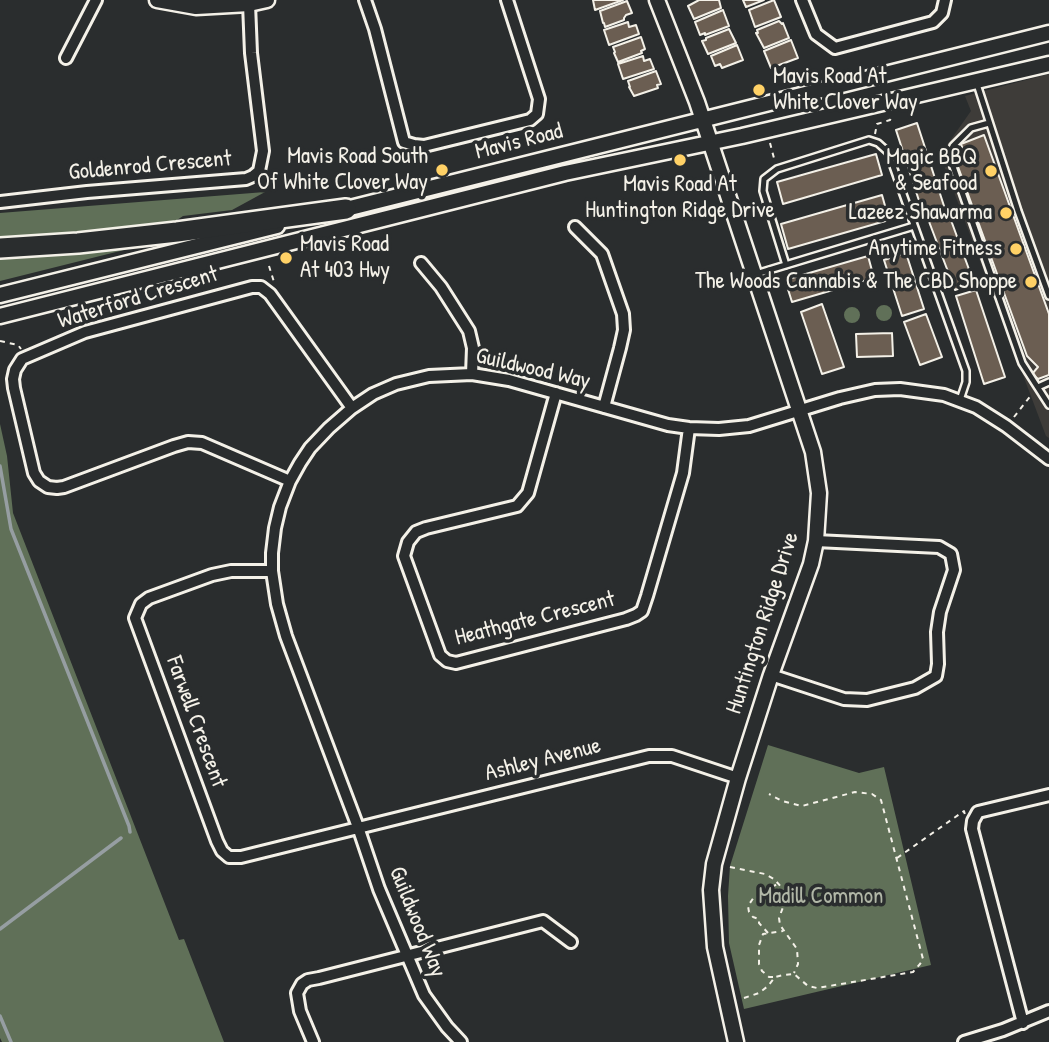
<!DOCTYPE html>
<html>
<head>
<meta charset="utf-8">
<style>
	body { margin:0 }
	canvas { display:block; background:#2a2d2e }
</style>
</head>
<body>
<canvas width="1049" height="1042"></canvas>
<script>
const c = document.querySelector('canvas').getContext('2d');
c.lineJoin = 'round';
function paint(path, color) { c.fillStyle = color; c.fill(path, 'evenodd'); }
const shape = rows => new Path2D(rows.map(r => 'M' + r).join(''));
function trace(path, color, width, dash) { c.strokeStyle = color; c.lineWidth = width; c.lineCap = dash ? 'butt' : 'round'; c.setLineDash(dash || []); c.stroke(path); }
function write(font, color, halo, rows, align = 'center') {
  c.font = font + ' "Patrick Hand",sans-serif'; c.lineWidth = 7; c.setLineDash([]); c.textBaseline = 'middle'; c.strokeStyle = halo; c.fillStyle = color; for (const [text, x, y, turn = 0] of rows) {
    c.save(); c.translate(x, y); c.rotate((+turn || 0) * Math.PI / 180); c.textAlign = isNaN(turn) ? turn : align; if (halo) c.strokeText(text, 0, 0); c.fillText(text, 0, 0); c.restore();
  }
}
paint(shape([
	[1049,74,1049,438,1046,436,940,155,971,111,965,96]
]), '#3e3c39');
paint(shape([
	[265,192,232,210,183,216,174,222,0,240,0,213],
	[156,242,0,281,0,253],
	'876 313a8 8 0 1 1 16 0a8 8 0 1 1-16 0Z',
	'844 315a8 8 0 1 1 16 0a8 8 0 1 1-16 0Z',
	[0,424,7,456,13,513,179,940,184,939,224,1042,2,1042,0,1038],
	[768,745,859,773,884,767,931,965,744,1009,729,943,728,896,730,866]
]), '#607058');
trace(shape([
	[0,466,11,529,129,826,130,832],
	[0,929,121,838],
	[0,1016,11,1042]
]), '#969ea2', 3.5);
const building = shape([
	[593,0,623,0,595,10,593,0],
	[699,0,719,0,721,8,694,19,688,6,699,0],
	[743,0,764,0,746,7,743,0],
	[774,0,781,17,755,27,749,10,774,0],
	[627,1,632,13,626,15,624,18,624,20,605,27,604,23,603,23,600,11,627,1],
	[723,10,729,26,705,35,705,33,700,35,695,22,723,10],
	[779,21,782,24,783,23,789,38,764,48,756,33,758,33,757,30,779,21],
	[628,22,629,27,636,25,639,34,609,45,604,30,628,22],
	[729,29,736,43,708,54,702,41,706,40,706,38,729,29],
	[641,37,645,49,641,51,642,53,618,62,614,53,615,52,613,47,641,37],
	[791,40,798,58,771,68,764,51,791,40],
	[737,45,743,60,722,68,720,64,715,66,711,56,737,45],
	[643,56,644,61,650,59,654,69,623,79,618,64,643,56],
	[656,71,661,84,657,85,658,88,634,96,629,87,630,87,628,81,656,71],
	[917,123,944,206,923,213,896,130,917,123],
	[984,135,1049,314,1049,375,1038,379,1032,374,1038,367,1027,356,957,164,967,161,961,144,984,135],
	[876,154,882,175,783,204,777,182,876,154],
	[882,195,889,220,788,249,781,224,882,195],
	[948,212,974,283,955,290,928,219,948,212],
	[906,253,924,309,902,316,884,260,906,253],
	[868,256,874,278,792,302,785,280,868,256],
	[976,290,1005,377,984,384,956,296,976,290],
	[822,304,844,367,822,374,801,312,822,304],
	[926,314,942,357,920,365,904,322,926,314],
	[892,333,893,356,857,357,856,334,892,333]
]);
paint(building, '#6b5e52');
trace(building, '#f4f1e8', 2);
const lane = shape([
	[976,81,1018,211,1049,296],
	[989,123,971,128,953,146,950,158,1022,363,1049,405],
	[786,265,763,191,764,179,777,169,869,140,878,143,888,152,966,371,966,382,960,400],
	[756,274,914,226],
	[1038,387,1049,382]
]);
const street = shape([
	[365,0,375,29,404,142,414,145,424,146,530,120,537,114,539,99,507,0],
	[802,0,816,34,835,48,933,22,942,13,945,0],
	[66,58,96,0],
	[0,202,87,192,246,179,253,176,259,171,263,151,251,53,249,4],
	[575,227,602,254,623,314,624,330,620,348,604,407],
	[421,263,441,287,469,331,473,348,472,374],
	[556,393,528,493,517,506,426,528,416,532,408,542,404,556,440,655,447,661,456,663,626,619,636,615,642,611,647,596,683,473,689,428],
	[290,481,202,443,188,442,174,446,64,487,57,488,48,487,39,481,34,473,14,388,13,379,15,370,22,359,85,332,252,287,261,287,270,294,352,408],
	[272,571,231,571,212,575,149,598,141,604,135,618,217,841,222,851,229,857,241,857,649,756,672,756,738,778],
	[771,675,844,699,867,700,915,688,936,676,938,664,937,632,940,612,954,570,951,554,939,547,816,541],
	[1023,1023,972,829,973,821,978,812,1049,795],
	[313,1042,300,1011,297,993,302,984,308,980,319,978,543,921,571,942],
	[461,1042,447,1027,424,995,379,889,358,827,286,636,277,604,272,571,272,553,275,528,280,507,290,481,300,463,310,448,329,428,352,408,373,394,396,384,429,376,472,374,509,380,668,425,689,428,719,429,749,426,840,398,875,390,900,389,944,395,976,407,1006,426,1049,459],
	[964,1042,1003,1030,1049,1011]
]);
const secondary = shape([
	[157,0,196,7,249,4,267,0],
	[657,0,697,102,813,452,819,493,816,541,811,564,771,675,738,778,714,864,711,890,715,947,736,1042],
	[338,211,1049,33],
	[0,295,277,226],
	[0,316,565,173,742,136,1049,64]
]);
const highway = shape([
	[0,248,78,243,177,232,346,209]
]);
trace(lane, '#f4f1e8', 10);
trace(street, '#f4f1e8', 16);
trace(secondary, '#f4f1e8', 19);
trace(highway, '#f4f1e8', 24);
trace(shape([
	[875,134,877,124,890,120,893,115],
	[770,143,775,162],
	[269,266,274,282],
	[0,341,18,345,21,349],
	[1014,417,1032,394],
	[897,858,964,811,965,815],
	[730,867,765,874,774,879,784,890,786,899,779,918,780,925,797,949,798,964,794,973],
	[785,903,801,900],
	[768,933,759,923,759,919,753,917,749,912,748,906,754,897,761,897,763,891,771,888,777,884],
	[773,977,769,977,762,971,759,964,759,945,763,934,783,931],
	[744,998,759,993,768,986,775,977,783,975,794,974,808,986,817,988,913,972,920,964,923,959,881,800,872,794,855,792,802,806,782,801,769,794]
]), '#f4f1e8', 2, [5, 5]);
trace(lane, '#2a2d2e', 5);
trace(street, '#2a2d2e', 10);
trace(secondary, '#2a2d2e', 14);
trace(highway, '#2a2d2e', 19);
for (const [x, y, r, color] of [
	[759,90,7,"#ffd166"],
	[680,160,7,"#ffd166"],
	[442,170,7,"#ffd166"],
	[991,171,7,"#ffd166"],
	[1006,213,7,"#ffd166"],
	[1016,249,7,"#ffd166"],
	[286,258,7,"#ffd166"],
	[1031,282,7,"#ffd166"]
]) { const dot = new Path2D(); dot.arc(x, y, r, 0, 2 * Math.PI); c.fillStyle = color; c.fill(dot); trace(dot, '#2a2d2e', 2.5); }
write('23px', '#f4f1e8', '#2a2d2e', [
	["Mavis Road At",773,77,"left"],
	["White Clover Way",773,103,"left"],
	["Mavis Road South",428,157],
	["Of White Clover Way",428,183],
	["Magic BBQ",977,158],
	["& Seafood",977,184],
	["Mavis Road At",680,185,"center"],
	["Huntington Ridge Drive",680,211,"center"],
	["Lazeez Shawarma",992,213],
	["Mavis Road",300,245,"left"],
	["At 403 Hwy",300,271,"left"],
	["Anytime Fitness",1002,249],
	["The Woods Cannabis & The CBD Shoppe",1017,282]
], 'right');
write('23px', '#f4f1e8', '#2a2d2e', [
	["Mavis Road",519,142,-14],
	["Goldenrod Crescent",150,166,-5],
	["Waterford Crescent",138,298,-17],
	["Guildwood Way",533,369,13],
	["Heathgate Crescent",535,619,-14],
	["Huntington Ridge Drive",763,623,-72],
	["Farwell Crescent",196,722,70],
	["Ashley Avenue",543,760,-14],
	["Guildwood Way",417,922,68]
]);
write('23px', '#b1b7a7', '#2a2d2e', [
	["Madill Common",821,897]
]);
</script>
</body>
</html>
